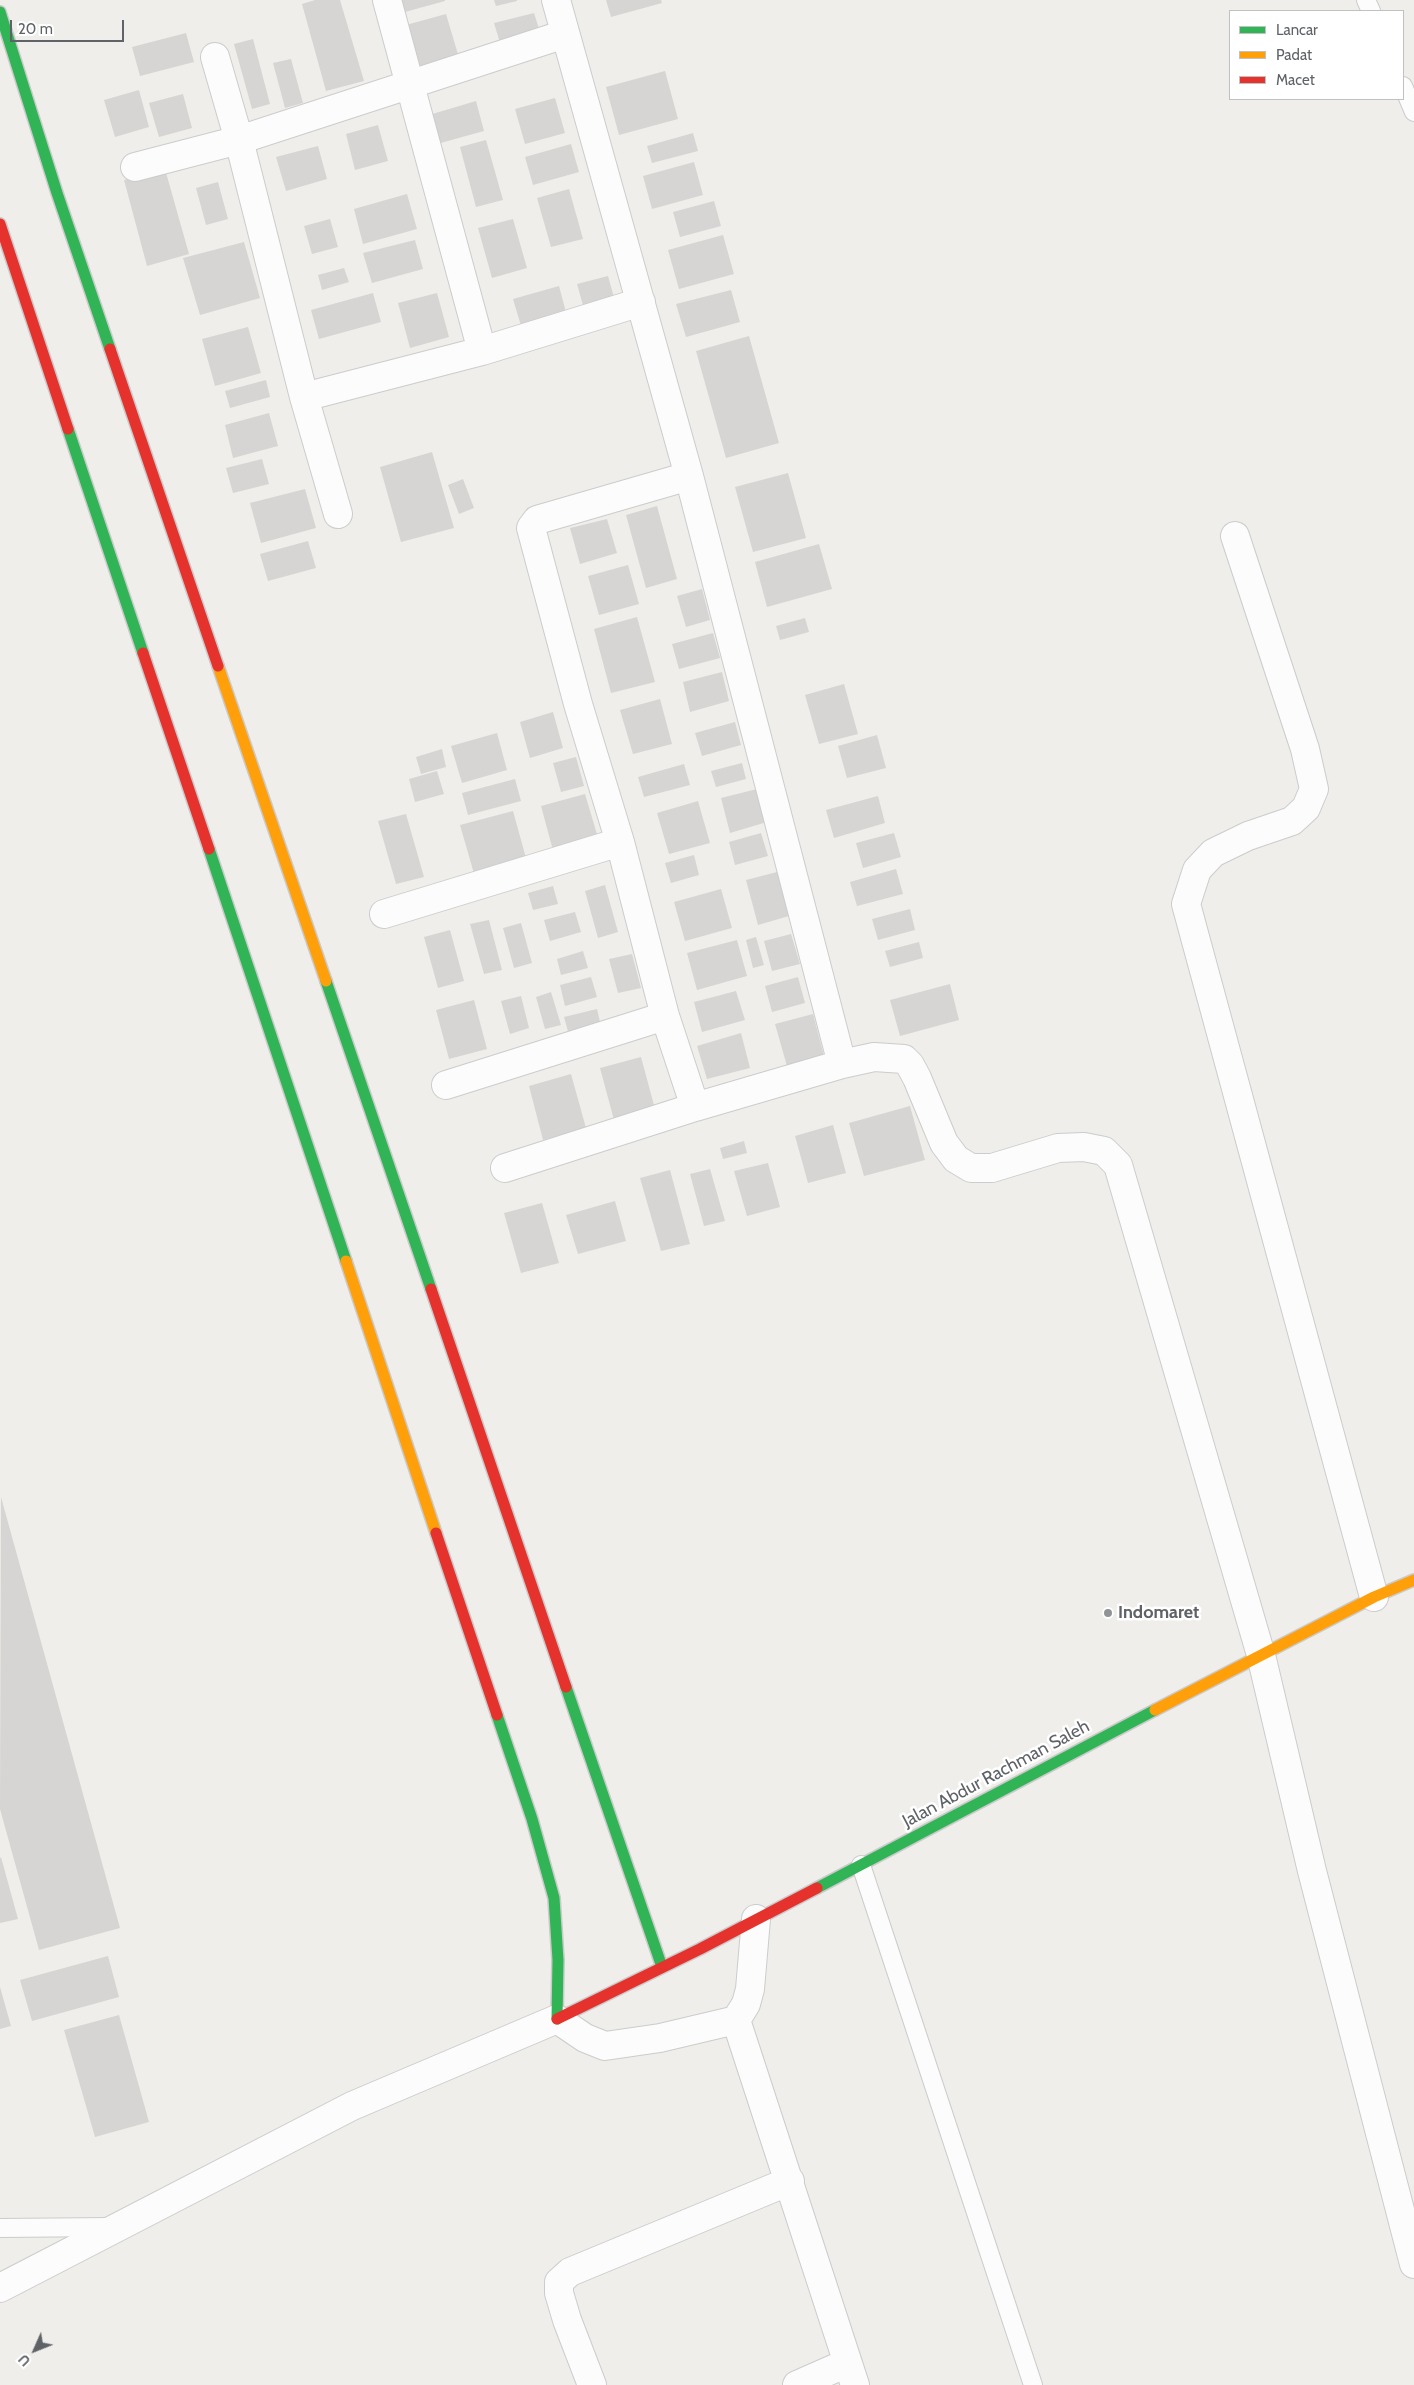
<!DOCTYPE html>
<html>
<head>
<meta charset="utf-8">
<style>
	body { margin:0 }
	#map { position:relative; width:1414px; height:2385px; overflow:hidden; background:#efeeea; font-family:Cabin,sans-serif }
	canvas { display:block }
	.legend { position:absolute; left:1229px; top:10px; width:175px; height:90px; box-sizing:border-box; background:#fff; border:1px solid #bfc1c3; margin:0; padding:6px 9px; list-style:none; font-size:15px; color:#5f6368 }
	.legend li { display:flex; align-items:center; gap:10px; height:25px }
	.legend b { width:25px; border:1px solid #bfc1c3 }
	.north { position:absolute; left:10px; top:2325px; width:50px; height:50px; -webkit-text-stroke:4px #fff; paint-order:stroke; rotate:226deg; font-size:14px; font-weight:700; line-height:20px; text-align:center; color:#5f6368 }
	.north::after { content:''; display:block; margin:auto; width:18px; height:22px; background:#5f6368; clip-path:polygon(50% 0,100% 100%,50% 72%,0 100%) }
	.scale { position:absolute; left:10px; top:20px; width:114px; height:22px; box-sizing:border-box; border:2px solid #5f6368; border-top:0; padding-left:6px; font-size:15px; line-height:18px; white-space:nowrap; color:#5f6368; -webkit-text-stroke:4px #fff; paint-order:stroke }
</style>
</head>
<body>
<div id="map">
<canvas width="1414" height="2385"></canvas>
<ul class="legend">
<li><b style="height:6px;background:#30b455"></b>Lancar</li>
<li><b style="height:6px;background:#ff9f0a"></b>Padat</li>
<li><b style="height:6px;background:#e5322d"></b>Macet</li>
</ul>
<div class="north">U</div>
<div class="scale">20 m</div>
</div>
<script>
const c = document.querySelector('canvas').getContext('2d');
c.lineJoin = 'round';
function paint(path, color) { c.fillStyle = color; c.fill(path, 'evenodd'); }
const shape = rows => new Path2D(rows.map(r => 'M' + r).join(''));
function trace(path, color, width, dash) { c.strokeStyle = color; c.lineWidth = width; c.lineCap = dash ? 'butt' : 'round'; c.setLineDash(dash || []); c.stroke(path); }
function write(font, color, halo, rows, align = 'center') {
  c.font = font + ' Cabin,sans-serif'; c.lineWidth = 5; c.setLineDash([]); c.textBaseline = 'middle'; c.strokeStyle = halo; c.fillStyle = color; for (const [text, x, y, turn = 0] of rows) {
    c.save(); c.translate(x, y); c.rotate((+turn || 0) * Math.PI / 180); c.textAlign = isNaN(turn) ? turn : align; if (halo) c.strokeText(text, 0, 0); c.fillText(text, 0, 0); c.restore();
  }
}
paint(shape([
	[315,0,340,0,364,81,326,91,302,4],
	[402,0,445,0,445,1,405,12],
	[494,0,517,0,517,1,496,6],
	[606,0,661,0,662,3,611,17],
	[534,13,541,35,501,46,494,23],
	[446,14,460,61,420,72,406,25],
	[186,33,194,62,140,76,132,47],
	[253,39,270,104,252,109,234,44],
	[291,59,303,103,285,108,273,63],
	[665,71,678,119,619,135,606,87],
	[139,90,149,127,115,137,104,100],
	[183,94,192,128,159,137,149,103],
	[555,98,565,133,525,144,515,109],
	[476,101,484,131,437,144,429,115],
	[378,125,388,161,355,170,346,134],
	[693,133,698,151,652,163,647,146],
	[486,140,503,200,476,207,460,147],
	[571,144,579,172,533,185,525,157],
	[318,146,327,179,286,191,276,157],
	[694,162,703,195,652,209,643,176],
	[165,169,189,254,147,266,124,180],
	[218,182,228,219,206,225,196,188],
	[569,189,583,239,551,247,537,198],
	[407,194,417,229,363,244,354,209],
	[714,201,721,226,680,237,673,212],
	[330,219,338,247,312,254,304,226],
	[513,219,527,268,492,278,478,228],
	[723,235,734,274,679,289,668,250],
	[415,240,423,269,372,283,363,253],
	[244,242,260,298,200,315,183,258],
	[344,268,349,282,322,290,318,275],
	[608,276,615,301,584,309,577,284],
	[559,286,567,316,522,329,513,299],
	[731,290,740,322,686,337,676,304],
	[373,293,381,322,319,339,311,310],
	[437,293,449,337,410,348,398,303],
	[248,327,261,373,215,386,202,339],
	[749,336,779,443,726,458,696,351],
	[266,380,270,397,230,408,225,391],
	[269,413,278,446,233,458,225,425],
	[432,452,454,528,401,542,380,467],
	[262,459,269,484,233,493,226,468],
	[788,473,806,538,753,552,735,487],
	[463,479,474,508,459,514,448,485],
	[305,489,316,528,261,543,250,503],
	[657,506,677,579,646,588,626,515],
	[607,519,617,553,580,564,570,528],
	[308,541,316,568,268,581,260,554],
	[819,544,832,589,767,607,755,562],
	[628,565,639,604,599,615,588,576],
	[702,589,710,620,686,627,677,596],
	[637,617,655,682,611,693,594,629],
	[805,618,809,632,780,640,776,626],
	[713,633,720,658,679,669,672,644],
	[722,672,729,701,690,712,683,682],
	[844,684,858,734,819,744,805,695],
	[660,699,672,744,633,754,620,710],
	[553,712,563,748,530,758,520,722],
	[735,722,741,745,702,756,695,733],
	[497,733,507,770,462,783,451,746],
	[877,735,886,768,847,778,838,746],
	[442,749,446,767,421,774,416,757],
	[576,757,584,786,561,792,553,763],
	[742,763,746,779,716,787,711,771],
	[684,764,690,785,644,797,638,777],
	[437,771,444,794,415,802,409,779],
	[515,779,521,801,468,815,462,793],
	[757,789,767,822,730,833,721,798],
	[585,794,599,841,554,854,541,806],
	[878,796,885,823,834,838,826,810],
	[698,801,710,843,669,854,657,813],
	[513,811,529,869,477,884,460,825],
	[406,814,424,877,396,884,378,821],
	[761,833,768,856,735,865,729,842],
	[894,833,901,857,863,868,856,843],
	[694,855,699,875,671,883,665,863],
	[896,869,903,894,857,906,850,882],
	[777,872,789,916,758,925,746,880],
	[605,885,618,932,598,938,585,891],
	[553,886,558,904,533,910,528,893],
	[721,889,732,928,685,941,674,902],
	[910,909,915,930,878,940,872,919],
	[575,912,581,932,550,941,544,920],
	[489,920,502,970,484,974,470,924],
	[521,923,532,963,514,968,503,928],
	[450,930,464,981,438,988,424,937],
	[791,934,800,964,772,971,764,941],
	[756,937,764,965,753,968,746,940],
	[737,940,747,976,697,990,687,953],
	[919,942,923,958,890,967,885,951],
	[583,951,588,968,561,975,557,959],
	[632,954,641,988,618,993,609,959],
	[591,977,597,997,565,1006,560,985],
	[798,977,805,1003,772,1012,765,986],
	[950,984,959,1020,900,1036,890,1000],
	[736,991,745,1020,702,1032,694,1002],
	[551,992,561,1025,545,1029,536,997],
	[521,996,529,1028,510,1034,501,1001],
	[474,1000,487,1049,449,1059,436,1010],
	[597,1009,601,1026,569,1035,564,1017],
	[813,1014,824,1056,787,1066,775,1024],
	[741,1033,750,1068,707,1079,697,1046],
	[641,1057,655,1109,614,1120,600,1068],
	[571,1074,586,1128,543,1140,529,1086],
	[910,1106,925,1160,864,1176,849,1123],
	[833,1125,846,1173,808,1183,795,1136],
	[744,1141,747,1153,723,1159,720,1148],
	[768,1163,780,1207,747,1216,734,1171],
	[710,1169,725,1221,704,1226,690,1174],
	[670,1170,690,1244,661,1251,640,1178],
	[615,1201,626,1241,578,1254,566,1215],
	[542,1203,559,1263,521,1273,504,1213],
	[1,1497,120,1928,39,1950,0,1809],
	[1,1857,18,1919,0,1923,0,1858],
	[108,1956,119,1997,32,2021,20,1980],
	[0,1987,11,2026,0,2029],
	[119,2015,149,2122,95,2137,64,2030]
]), '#d6d5d3');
const lane = shape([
	[1366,0,1371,11],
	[1403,86,1414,112],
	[861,1865,1033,2385],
	[0,2228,111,2227]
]);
const street = shape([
	[387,0,482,351],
	[215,57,239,140,304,397,338,514],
	[135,167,239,140,565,34],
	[304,397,482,351,641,302],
	[689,476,537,520,531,528,578,704,620,842,665,1016,695,1107],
	[1235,536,1305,749,1314,789,1306,808,1292,821,1248,836,1213,853,1197,870,1186,904,1374,1597],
	[384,914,620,842],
	[842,1064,874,1057,904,1059,910,1065,917,1078,944,1143,956,1159,971,1168,992,1168,1058,1148,1084,1147,1104,1151,1118,1165,1261,1655,1312,1871,1414,2264],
	[446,1085,665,1016],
	[505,1168,695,1107,842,1064,689,476,556,0],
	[736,2020,855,2385],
	[0,2288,352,2106,557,2019,585,2038,605,2046,660,2038,736,2020,746,2004,750,1989,756,1919],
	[592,2385,567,2320,559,2293,559,2282,570,2272,790,2181],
	[797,2385,847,2363]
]);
const fast = shape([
	[0,12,57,193,110,349],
	[68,429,143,653],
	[209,849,346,1261],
	[326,981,431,1289],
	[566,1687,662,1967],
	[497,1715,532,1819,554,1898,558,1960,557,2019],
	[817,1888,1155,1710]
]);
const slow = shape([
	[218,666,326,981],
	[346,1261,436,1533],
	[1155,1710,1374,1597,1414,1580]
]);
const jam = shape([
	[0,224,68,429],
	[110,349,218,666],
	[143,653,209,849],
	[431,1289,566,1687],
	[436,1533,497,1715],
	[557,2019,700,1949,817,1888]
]);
trace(lane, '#cbcccc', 20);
trace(street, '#cbcccc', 30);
trace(fast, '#cacacb', 14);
trace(slow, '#cacacb', 14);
trace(jam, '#cacacb', 14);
trace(lane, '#fdfcfc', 18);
trace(street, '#fdfcfc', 28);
trace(fast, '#30b455', 11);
trace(slow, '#ff9f0a', 11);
trace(jam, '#e5322d', 11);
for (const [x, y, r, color] of [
	[1108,1613,5,"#919496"]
]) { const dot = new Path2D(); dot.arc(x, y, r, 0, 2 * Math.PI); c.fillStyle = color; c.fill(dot); trace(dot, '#fff', 2); }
write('bold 18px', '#5f6368', '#fff', [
	["Indomaret",1118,1613]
], 'left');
write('18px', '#5f6368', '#fff', [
	["Jalan Abdur Rachman Saleh",996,1774,-28]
]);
</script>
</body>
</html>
